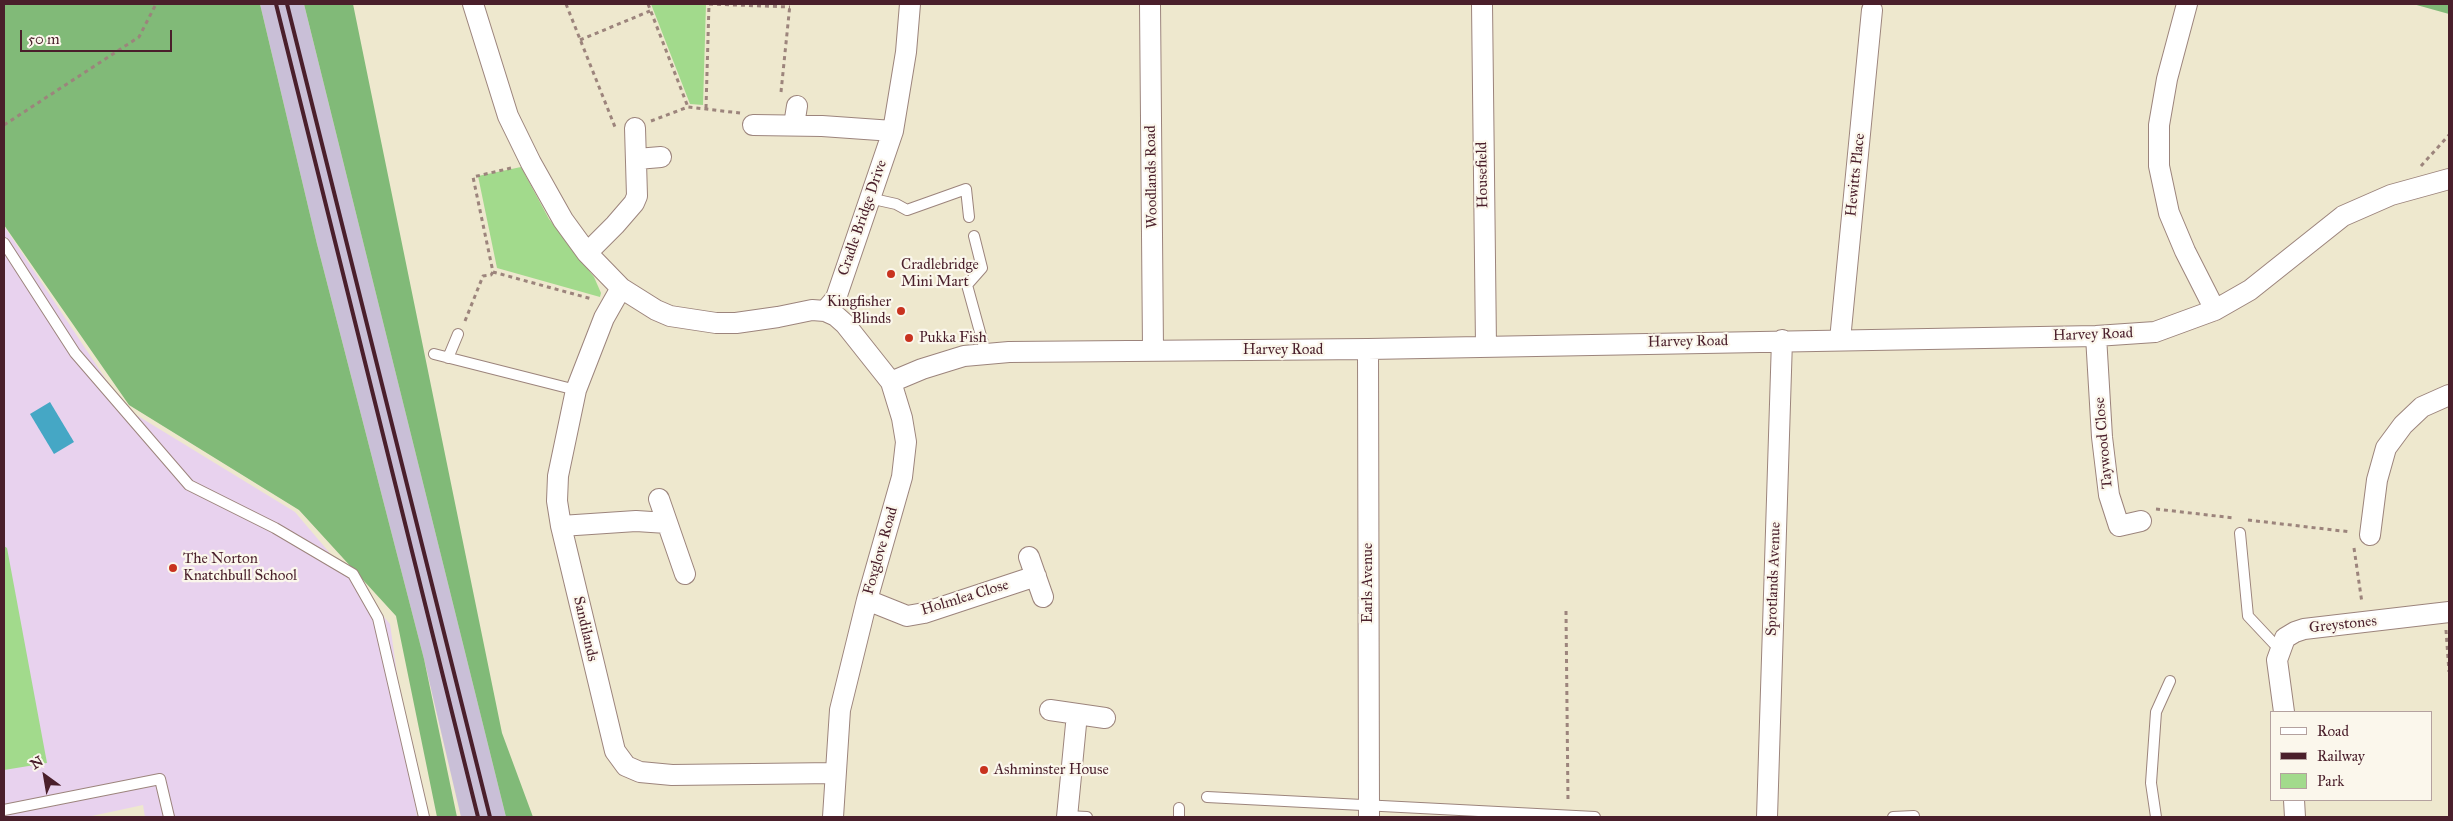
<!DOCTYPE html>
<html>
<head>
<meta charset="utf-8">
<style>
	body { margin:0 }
	#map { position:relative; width:2453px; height:821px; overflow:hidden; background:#eee8ce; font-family:"IM FELL Great Primer",serif }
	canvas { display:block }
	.frame { position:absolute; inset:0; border:5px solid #4a1f2b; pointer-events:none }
	.legend { position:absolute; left:2270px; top:711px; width:162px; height:90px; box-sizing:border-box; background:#fbf7ec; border:1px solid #b4a19f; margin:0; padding:6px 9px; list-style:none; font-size:15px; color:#4a1f2b }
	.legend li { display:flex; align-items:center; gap:10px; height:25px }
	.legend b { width:25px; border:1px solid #b4a19f }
	.north { position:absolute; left:20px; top:751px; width:50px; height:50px; -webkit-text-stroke:4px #fbf7ec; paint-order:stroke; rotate:328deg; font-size:14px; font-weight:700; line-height:20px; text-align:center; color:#4a1f2b }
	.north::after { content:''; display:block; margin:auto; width:18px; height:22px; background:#4a1f2b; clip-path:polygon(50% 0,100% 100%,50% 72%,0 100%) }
	.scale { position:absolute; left:20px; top:30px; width:152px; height:22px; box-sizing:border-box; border:2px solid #4a1f2b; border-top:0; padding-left:6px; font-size:15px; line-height:18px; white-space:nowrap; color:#4a1f2b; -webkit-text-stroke:4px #fbf7ec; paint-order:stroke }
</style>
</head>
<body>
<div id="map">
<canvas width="2453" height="821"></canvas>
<div class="frame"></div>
<ul class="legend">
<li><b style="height:6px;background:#fff"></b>Road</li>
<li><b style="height:6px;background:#4a1f2b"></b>Railway</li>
<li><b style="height:14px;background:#a2da8c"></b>Park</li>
</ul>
<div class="north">N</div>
<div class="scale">50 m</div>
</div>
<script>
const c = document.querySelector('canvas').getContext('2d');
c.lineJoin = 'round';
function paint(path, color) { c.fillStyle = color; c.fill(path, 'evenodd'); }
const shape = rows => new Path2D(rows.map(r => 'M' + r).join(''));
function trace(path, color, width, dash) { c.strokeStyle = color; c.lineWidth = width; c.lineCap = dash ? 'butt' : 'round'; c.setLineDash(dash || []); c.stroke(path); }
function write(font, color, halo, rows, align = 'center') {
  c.font = font + ' "IM FELL Great Primer",serif'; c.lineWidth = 4.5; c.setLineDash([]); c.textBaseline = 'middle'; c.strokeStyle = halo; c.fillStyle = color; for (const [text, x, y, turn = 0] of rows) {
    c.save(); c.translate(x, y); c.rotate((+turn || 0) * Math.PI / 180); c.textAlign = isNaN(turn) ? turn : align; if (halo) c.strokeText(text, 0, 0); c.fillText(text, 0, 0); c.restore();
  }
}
paint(shape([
	[4,226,125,408,295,512,390,624,417,817,145,817,143,805,87,817,4,817]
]), '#e8d2ee');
paint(shape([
	[260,4,304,4,506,817,461,817,424,659,317,244]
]), '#c9bfd7');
paint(shape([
	[651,4,706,4,703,105,690,104],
	[521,167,549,219,594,277,601,293,600,297,497,268,478,176],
	[4,546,7,548,47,763,4,770]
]), '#a2da8c');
paint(shape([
	[4,4,260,4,317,244,424,659,457,817,437,817,396,616,299,510,129,405,4,225],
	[304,4,353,4,502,733,533,817,506,817],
	[2413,4,2449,4,2449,14]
]), '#81ba78');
paint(shape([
	[50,402,74,442,54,454,30,414]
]), '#45a7c5');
const service = shape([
	[869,198,896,204,907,210,966,189,969,217],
	[974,236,982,268,967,285,986,354],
	[4,243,75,353,189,485,275,528,353,574,378,618,424,817],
	[434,354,576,390],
	[448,358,458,334],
	[2240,533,2248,616,2279,649],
	[1207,797,1595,817],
	[4,810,160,779,169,817],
	[1067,816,1087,817],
	[1179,817,1179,808],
	[1893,817,1914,816],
	[2156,817,2151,783,2156,712,2170,681]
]);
const minor = shape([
	[473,4,508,116,531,163,563,220,587,253,621,288,656,310,670,316,716,323,736,323,778,317,812,310,825,311,836,298,893,131,906,52,910,4],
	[1150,4,1153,350],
	[1482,4,1486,346],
	[2187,4,2167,79,2159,125,2159,166,2169,213,2185,251,2215,310],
	[753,125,822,126,893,131],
	[794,125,797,106],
	[637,159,661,157],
	[587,253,615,225,634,203,637,196,635,128],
	[621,288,604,318,576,390,558,476,557,501,561,526,615,751,626,766,640,772,672,775,835,773],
	[825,311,836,316,845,324,891,382,902,418,906,442,902,477,867,600,840,710,833,817],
	[2096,336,2102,437,2109,495,2119,526,2141,521],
	[1840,340,1872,10],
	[1368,349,1369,817],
	[891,382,922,369,964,356,1009,352,1368,349,2096,336,2155,332,2215,310,2250,290,2343,216,2391,195,2449,179],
	[659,499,685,574],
	[561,526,636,521,667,523],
	[2370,535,2377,480,2386,448,2403,425,2422,407,2449,395],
	[1029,557,1043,597],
	[867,600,907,616,924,613,1036,576],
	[1050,710,1105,718],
	[2284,712,2277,660,2285,638,2295,632,2304,629,2449,612],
	[2294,800,2295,817],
	[1067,817,1077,714],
	[1767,817,1782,340]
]);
trace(service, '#9c847c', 12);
trace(minor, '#9c847c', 22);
trace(shape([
	[566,4,615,127],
	[648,4,688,107],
	[709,4,790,7],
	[580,40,650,11],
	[781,92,790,4],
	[706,108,709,4],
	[651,121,688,107,740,113],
	[4,125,139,37,156,4],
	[2421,166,2449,135],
	[511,168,473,177,493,272,592,299],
	[465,321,483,276,491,275,493,272],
	[2156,509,2234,518],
	[2248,520,2351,532],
	[2354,548,2362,603],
	[1566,611,1568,802],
	[2446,630,2449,672]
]), '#9c847c', 3, [4, 4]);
trace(service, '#fff', 10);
trace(minor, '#fff', 20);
trace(shape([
	[276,4,478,817],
	[287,4,490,817]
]), '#4a1f2b', 4);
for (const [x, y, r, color] of [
	[891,274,5,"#c8321e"],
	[901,311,5,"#c8321e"],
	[909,338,5,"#c8321e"],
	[173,568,5,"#c8321e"],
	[984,770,5,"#c8321e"]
]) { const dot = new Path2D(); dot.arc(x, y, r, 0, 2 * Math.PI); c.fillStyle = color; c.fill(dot); trace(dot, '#fbf7ec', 2); }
write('15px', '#4a1f2b', '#fbf7ec', [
	["Housefield",1483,175,-91],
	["Hewitts Place",1856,175,-84],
	["Woodlands Road",1152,177,-91],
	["Cradle Bridge Drive",863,218,-71],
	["Harvey Road",2093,335,-2],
	["Harvey Road",1688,342,-1],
	["Harvey Road",1283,350],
	["Taywood Close",2104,443,-95],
	["Foxglove Road",881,551,-74],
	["Sprotlands Avenue",1774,579,-88],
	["Earls Avenue",1368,583,-90],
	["Holmlea Close",965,598,-17],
	["Greystones",2343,625,-6],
	["Sandilands",585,629,77]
]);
write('15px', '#4a1f2b', '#fbf7ec', [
	["Cradlebridge",901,265],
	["Mini Mart",901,282],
	["Kingfisher",891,302,"right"],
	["Blinds",891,319,"right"],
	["Pukka Fish",919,338],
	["The Norton",183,559],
	["Knatchbull School",183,576],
	["Ashminster House",994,770]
], 'left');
</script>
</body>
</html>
